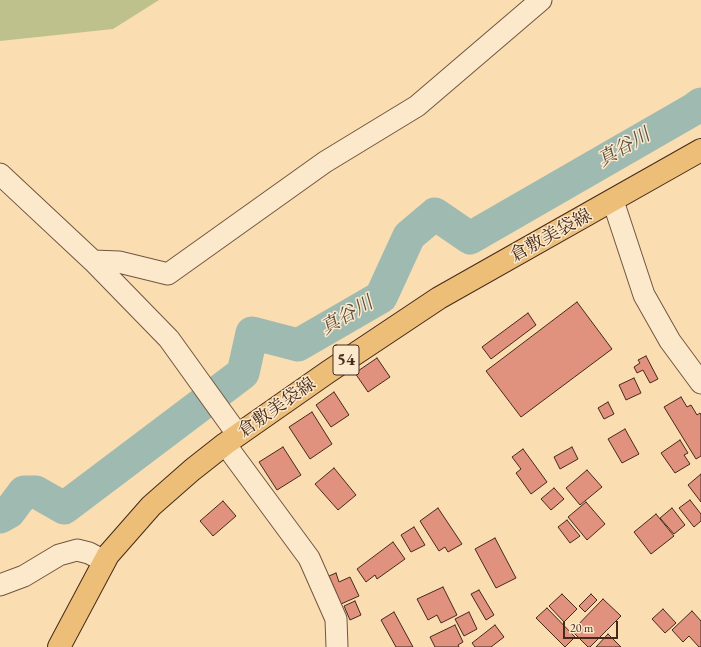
<!DOCTYPE html>
<html>
<head>
<meta charset="utf-8">
<style>
	body { margin:0 }
	#map { position:relative; width:701px; height:647px; overflow:hidden; background:#faddb0; font-family:"EB Garamond",serif }
	canvas { display:block }
	.scale { position:absolute; left:563px; top:621px; width:55px; height:18px; box-sizing:border-box; border:2px solid #45291b; border-top:0; padding-left:5px; font-size:12px; line-height:14px; white-space:nowrap; color:#45291b; -webkit-text-stroke:3px #fce9cc; paint-order:stroke }
</style>
</head>
<body>
<div id="map">
<canvas width="701" height="647"></canvas>
<div class="scale">20 m</div>
</div>
<script>
const c = document.querySelector('canvas').getContext('2d');
c.lineJoin = 'round';
function paint(path, color) { c.fillStyle = color; c.fill(path, 'evenodd'); }
const shape = rows => new Path2D(rows.map(r => 'M' + r).join(''));
function trace(path, color, width, dash) { c.strokeStyle = color; c.lineWidth = width; c.lineCap = dash ? 'butt' : 'round'; c.setLineDash(dash || []); c.stroke(path); }
function write(font, color, halo, rows, align = 'center') {
  c.font = font + ' "EB Garamond","Noto Serif JP",serif'; c.lineWidth = 3; c.setLineDash([]); c.textBaseline = 'middle'; c.strokeStyle = halo; c.fillStyle = color; for (const [text, x, y, turn = 0] of rows) {
    c.save(); c.translate(x, y); c.rotate((+turn || 0) * Math.PI / 180); c.textAlign = isNaN(turn) ? turn : align; if (halo) c.strokeText(text, 0, 0); c.fillText(text, 0, 0); c.restore();
  }
}
paint(shape([
	[0,0,159,0,113,29,0,41]
]), '#bec18b');
trace(shape([
	[0,517,9,512,24,492,36,492,64,508,243,373,252,333,298,345,381,297,409,236,435,214,470,238,694,109,701,104]
]), '#9fbbb1', 33);
const building = shape([
	[577,302,612,349,521,417,486,371,577,302],
	[528,313,536,325,491,359,482,347,528,313],
	[646,356,658,379,650,383,643,370,637,373,634,367,640,363,638,360,646,356],
	[377,358,390,377,368,392,355,373,377,358],
	[634,378,641,393,626,400,619,385,634,378],
	[334,392,349,415,331,427,316,405,334,392],
	[681,397,687,407,691,405,697,415,700,413,701,415,701,456,696,459,664,407,681,397],
	[608,402,614,414,604,419,598,408,608,402],
	[312,412,332,444,310,459,289,427,312,412],
	[625,429,639,454,622,463,608,439,625,429],
	[680,440,688,453,684,455,690,464,675,473,661,453,680,440],
	[283,447,301,475,277,490,259,462,283,447],
	[572,447,578,459,560,469,554,457,572,447],
	[523,449,547,482,531,494,516,473,521,469,512,457,523,449],
	[334,468,356,495,338,510,315,484,334,468],
	[587,470,602,487,580,505,566,488,587,470],
	[701,474,701,502,688,485,701,474],
	[554,488,564,499,551,510,541,499,554,488],
	[690,500,701,514,701,521,694,527,679,508,690,500],
	[223,501,236,516,213,536,200,521,223,501],
	[586,502,605,524,587,540,568,517,586,502],
	[438,508,462,544,448,552,445,547,439,551,420,521,438,508],
	[672,508,685,525,674,534,660,518,672,508],
	[656,514,674,536,651,554,634,532,656,514],
	[567,520,580,536,570,543,558,527,567,520],
	[414,527,425,545,411,552,401,535,414,527],
	[495,538,516,578,496,588,475,549,495,538],
	[393,542,405,559,377,579,375,575,366,582,357,569,393,542],
	[336,573,339,582,350,577,359,596,341,604,329,576,336,573],
	[443,587,457,615,441,623,437,615,428,620,417,599,443,587],
	[479,590,494,615,486,620,471,594,479,590],
	[562,594,577,609,564,622,549,606,562,594],
	[591,594,597,600,585,612,579,606,591,594],
	[603,599,621,616,590,647,588,647,572,631,603,599],
	[355,601,361,615,350,620,344,606,355,601],
	[547,608,575,637,565,647,536,618,547,608],
	[663,609,676,623,665,633,652,619,663,609],
	[692,611,701,621,701,647,699,647,689,636,683,642,672,630,692,611],
	[394,612,413,647,396,647,381,620,394,612],
	[469,612,477,629,464,636,455,619,469,612],
	[455,625,463,642,458,645,459,647,435,647,430,637,455,625],
	[495,625,504,637,491,647,475,647,472,643,495,625],
	[608,634,621,647,596,647,608,634]
]);
paint(building, '#e1927e');
trace(building, '#45291b', 1);
const minor = shape([
	[0,174,93,261,169,339,238,435],
	[613,201,644,295,670,341,701,383],
	[93,261,119,262,168,274,325,162,417,106,541,0],
	[225,444,309,558,336,619,337,647],
	[0,585,24,576,59,555,77,550,89,553,104,561]
]);
const primary = shape([
	[59,647,108,555,151,506,192,470,225,444,328,372,439,298,701,150]
]);
trace(minor, '#725640', 23);
trace(primary, '#45291b', 24);
trace(minor, '#fce9cc', 21);
trace(primary, '#edbe78', 22);
for (const [x, y, w] of [
	[346,360,26]
]) { const box = new Path2D(); box.roundRect(x - w / 2, y - 15, w, 30, 3); c.fillStyle = '#fce9cc'; c.fill(box); trace(box, '#45291b', 1); }
write('bold 17px', '#45291b', null, [
	["54",346,360]
]);
write('18px', '#45291b', '#fce9cc', [
	["倉敷美袋線",551,236,-29],
	["倉敷美袋線",277,408,-35]
]);
write('italic 19px', '#5c4e40', '#fce9cc', [
	["真谷川",624,148,-30],
	["真谷川",347,316,-30]
]);
</script>
</body>
</html>
